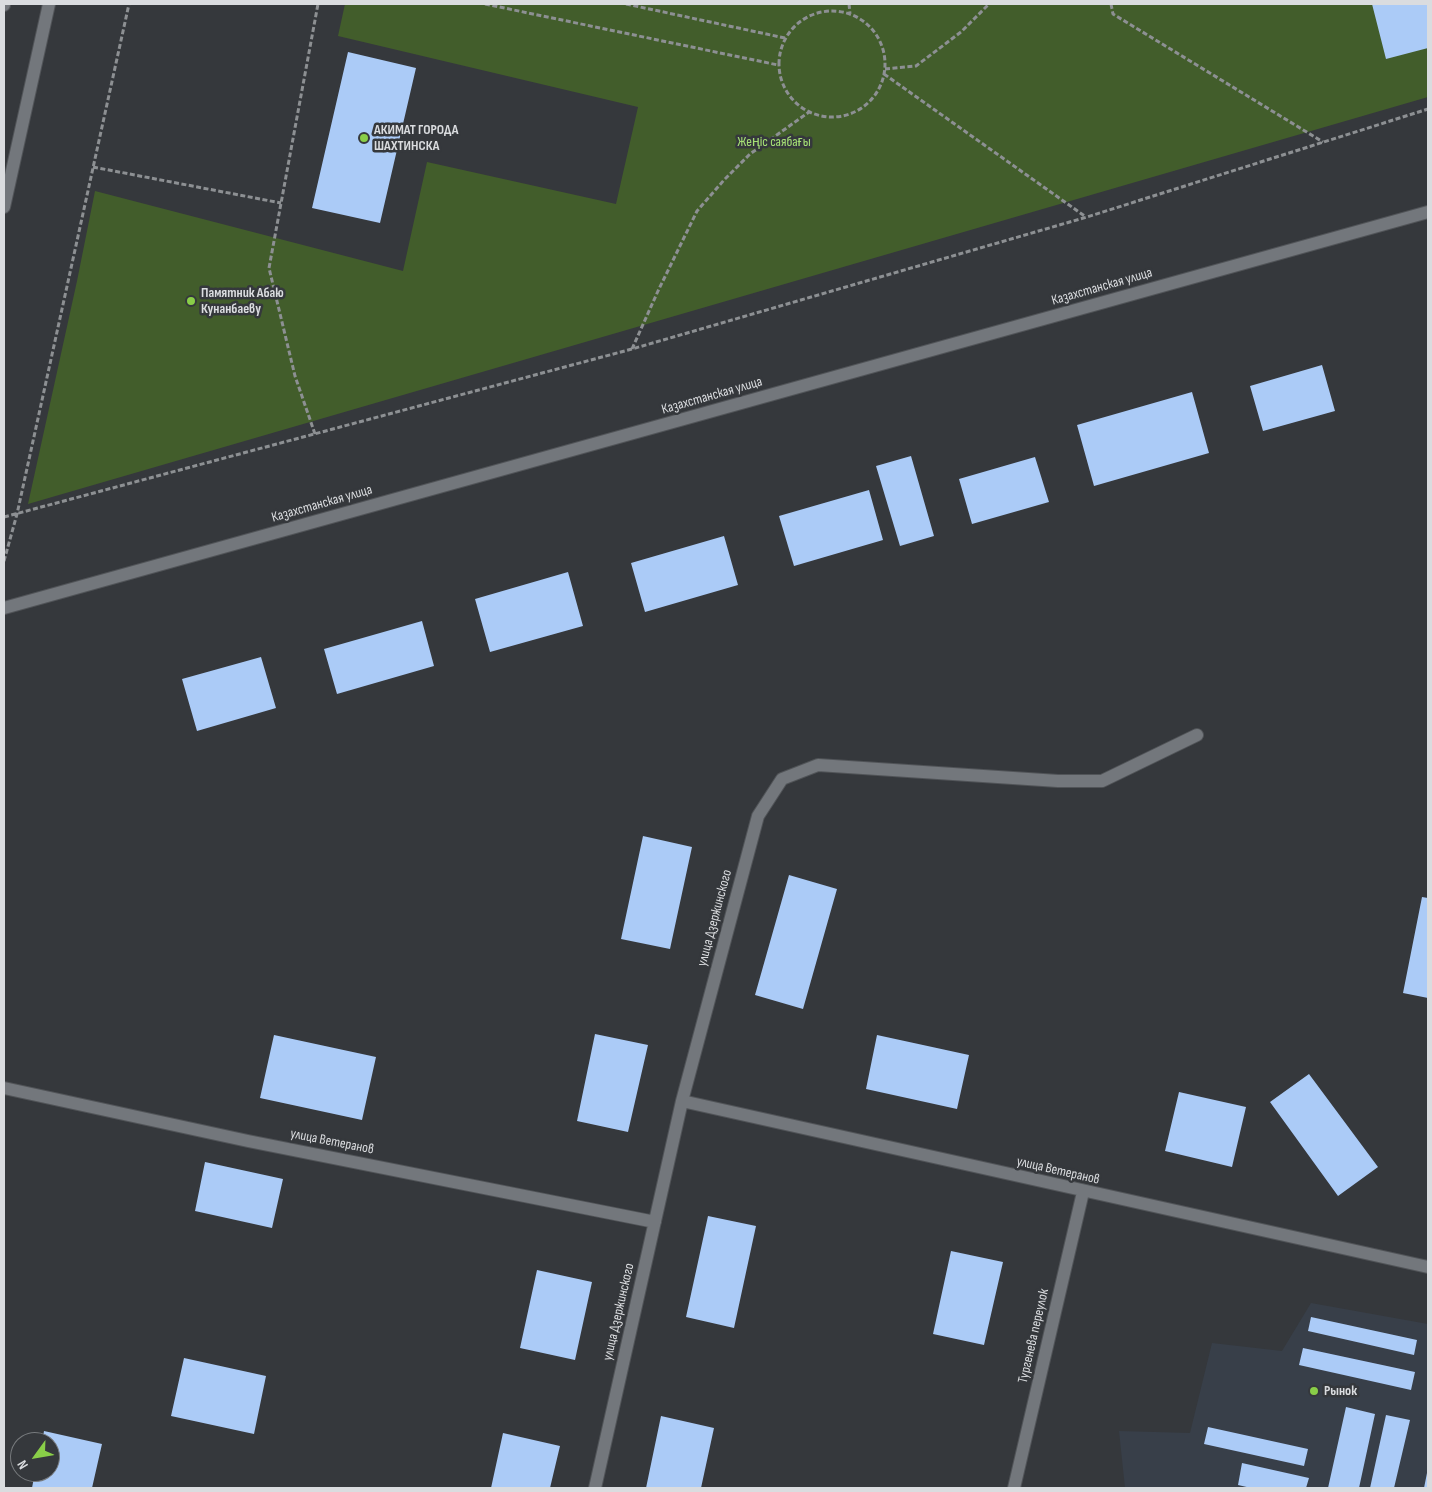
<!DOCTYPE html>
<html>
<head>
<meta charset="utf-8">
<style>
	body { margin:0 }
	#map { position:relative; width:1432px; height:1492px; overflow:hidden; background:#35383c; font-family:"Sofia Sans Condensed",sans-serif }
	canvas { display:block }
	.frame { position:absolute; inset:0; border:5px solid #dadcdf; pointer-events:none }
	.north { position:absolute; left:10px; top:1432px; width:50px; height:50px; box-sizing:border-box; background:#35383c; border:1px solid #777a7d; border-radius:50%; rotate:238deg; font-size:14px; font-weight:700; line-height:20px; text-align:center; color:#dadcdf }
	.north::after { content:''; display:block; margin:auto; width:18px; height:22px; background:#89ce48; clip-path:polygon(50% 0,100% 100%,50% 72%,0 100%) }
</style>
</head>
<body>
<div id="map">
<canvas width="1432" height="1492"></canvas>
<div class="frame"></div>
<div class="north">N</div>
</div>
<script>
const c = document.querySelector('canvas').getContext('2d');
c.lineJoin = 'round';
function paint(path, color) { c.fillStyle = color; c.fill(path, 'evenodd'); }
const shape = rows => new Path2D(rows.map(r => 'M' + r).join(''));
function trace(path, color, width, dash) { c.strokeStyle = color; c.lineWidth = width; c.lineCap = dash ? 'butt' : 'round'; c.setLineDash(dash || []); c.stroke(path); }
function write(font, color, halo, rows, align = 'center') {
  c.font = font + ' "Sofia Sans Condensed",sans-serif'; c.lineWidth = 5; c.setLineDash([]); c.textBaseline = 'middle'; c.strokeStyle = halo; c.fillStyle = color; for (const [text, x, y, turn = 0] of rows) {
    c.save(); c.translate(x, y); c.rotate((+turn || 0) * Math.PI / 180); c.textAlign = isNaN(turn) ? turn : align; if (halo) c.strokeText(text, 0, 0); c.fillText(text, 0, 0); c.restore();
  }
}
paint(shape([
	[1311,1303,1428,1324,1428,1488,1125,1488,1119,1431,1190,1433,1212,1343,1282,1351]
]), '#383f49');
paint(shape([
	[345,4,1428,4,1428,97,28,504,77,281,95,191,403,271,427,162,616,204,638,107,338,36]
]), '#425d2b');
paint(shape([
	[1372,4,1428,4,1428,48,1386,59],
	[348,52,416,68,380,223,312,208],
	[1322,365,1335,411,1263,431,1250,386],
	[1192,392,1209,453,1094,486,1077,425],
	[911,456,934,536,900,546,876,466],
	[1035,457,1049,502,972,524,959,479],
	[869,490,883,540,794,566,779,516],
	[724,536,738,585,645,612,631,563],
	[568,572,583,626,490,652,475,599],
	[422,621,434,666,337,694,324,649],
	[261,657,276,708,197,731,182,679],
	[643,836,692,847,670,949,621,939],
	[789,875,837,889,803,1009,755,995],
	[1422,897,1428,898,1428,998,1403,993],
	[595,1034,648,1045,628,1132,577,1121],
	[274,1035,376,1057,362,1120,260,1098],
	[877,1035,969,1055,957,1109,866,1089],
	[1309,1074,1378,1167,1338,1196,1270,1102],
	[1179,1092,1246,1107,1232,1167,1165,1151],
	[205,1162,283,1179,272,1228,195,1211],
	[708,1216,756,1226,734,1328,686,1317],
	[951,1251,1003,1262,984,1345,933,1334],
	[537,1270,592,1282,575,1360,520,1348],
	[1311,1317,1417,1340,1414,1355,1308,1331],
	[1303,1348,1415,1372,1411,1390,1299,1365],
	[184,1358,266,1376,254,1434,171,1416],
	[1346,1407,1375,1414,1359,1488,1328,1488],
	[1386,1415,1410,1420,1394,1488,1370,1488],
	[661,1416,714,1428,701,1488,646,1488],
	[1208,1427,1308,1449,1304,1466,1204,1444],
	[44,1431,102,1444,92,1488,32,1488,35,1472,50,1472,50,1442,42,1442],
	[503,1433,560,1446,550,1488,491,1488],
	[1242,1463,1309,1478,1306,1488,1251,1488,1238,1485],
	[1427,1473,1428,1488,1424,1488]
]), '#abcbf7');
const minor = shape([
	[4,5,4,4],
	[4,207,49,4],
	[4,608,1428,212],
	[4,1088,248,1141,655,1222],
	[682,1101,1428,1267],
	[595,1488,682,1101,758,816,782,779,818,765,1058,781,1102,781,1197,735],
	[1014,1488,1083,1192]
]);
trace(minor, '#515458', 14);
trace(shape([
	[485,4,778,65],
	[626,4,785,38],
	[849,4,850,14],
	[1111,4,1113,14,1323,142],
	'779 64a53 53 0 1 1 106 0a53 53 0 1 1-106 0Z',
	[885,69,916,66,961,32,989,4],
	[884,74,1086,217],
	[93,167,281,203],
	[632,349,658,291,697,211,724,180,750,154,809,112],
	[315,434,295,376,269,268,318,4],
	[4,517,632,349,1087,217,1428,109],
	[4,561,17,514,129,4]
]), '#8d9093', 3, [5, 2.5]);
trace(minor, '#73777c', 12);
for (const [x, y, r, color] of [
	[364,138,5,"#89ce48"],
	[191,301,5,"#89ce48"],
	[1314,1391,5,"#89ce48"]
]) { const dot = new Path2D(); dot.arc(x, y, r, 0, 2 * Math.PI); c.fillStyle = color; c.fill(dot); trace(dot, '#35383c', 2); }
write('bold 14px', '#dadcdf', '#35383c', [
	["АКИМАТ ГОРОДА",374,130],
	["ШАХТИНСКА",374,146],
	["Памятник Абаю",201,293],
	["Кунанбаеву",201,309],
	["Рынок",1324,1391]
], 'left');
write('14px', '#a5e075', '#35383c', [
	["Жеңіс саябағы",774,142]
]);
write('14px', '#dadcdf', '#35383c', [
	["Казахстанская улица",1102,287,-16],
	["Казахстанская улица",712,396,-16],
	["Казахстанская улица",322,504,-16],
	["улица Дзержинского",715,918,-75],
	["улица Ветеранов",332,1142,11],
	["улица Ветеранов",1058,1171,13],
	["улица Дзержинского",619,1312,-77],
	["Тургенева переулок",1034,1336,-77]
]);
</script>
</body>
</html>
